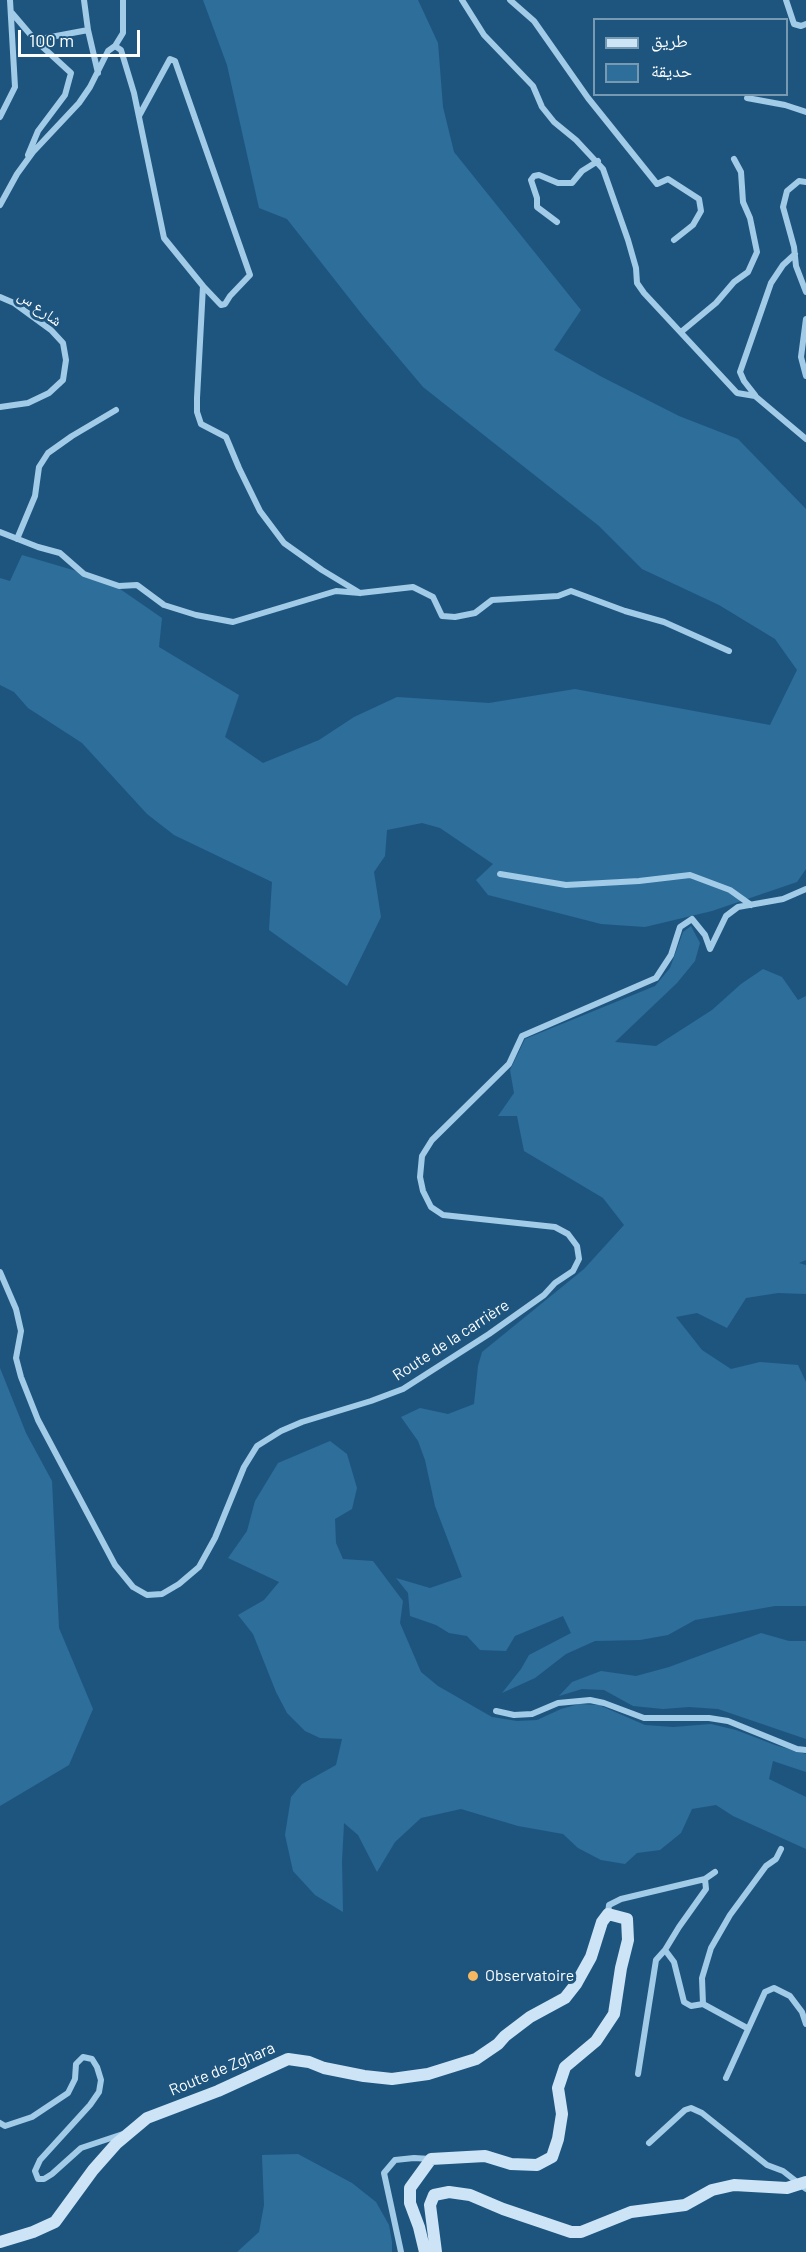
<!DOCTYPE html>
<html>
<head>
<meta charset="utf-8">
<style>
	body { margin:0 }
	#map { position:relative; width:806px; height:2252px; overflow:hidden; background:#1e557f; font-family:Barlow,"Noto Naskh Arabic",sans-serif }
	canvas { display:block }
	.legend { position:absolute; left:593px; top:18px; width:195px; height:78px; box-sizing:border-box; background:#1e557f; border:2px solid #7899b2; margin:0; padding:8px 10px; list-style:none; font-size:18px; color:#fff }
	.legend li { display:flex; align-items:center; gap:12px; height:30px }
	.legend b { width:30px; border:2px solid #7899b2 }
	.scale { position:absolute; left:18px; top:30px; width:122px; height:27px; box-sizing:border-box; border:3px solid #fff; border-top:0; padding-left:8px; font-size:18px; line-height:21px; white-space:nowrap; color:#fff; -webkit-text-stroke:4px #1e557f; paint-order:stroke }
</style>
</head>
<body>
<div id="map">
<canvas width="806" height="2252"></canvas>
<ul class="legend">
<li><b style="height:8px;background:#cde4f6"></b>طريق</li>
<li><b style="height:16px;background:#2e6e9b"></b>حديقة</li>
</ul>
<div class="scale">100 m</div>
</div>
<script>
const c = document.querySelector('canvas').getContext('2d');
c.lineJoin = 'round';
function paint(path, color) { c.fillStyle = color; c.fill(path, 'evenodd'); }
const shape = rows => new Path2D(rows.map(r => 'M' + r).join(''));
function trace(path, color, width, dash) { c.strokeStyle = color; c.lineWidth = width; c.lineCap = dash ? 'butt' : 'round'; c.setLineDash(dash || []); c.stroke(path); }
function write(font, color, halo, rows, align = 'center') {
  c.font = font + ' Barlow,"Noto Naskh Arabic",sans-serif'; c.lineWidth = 6; c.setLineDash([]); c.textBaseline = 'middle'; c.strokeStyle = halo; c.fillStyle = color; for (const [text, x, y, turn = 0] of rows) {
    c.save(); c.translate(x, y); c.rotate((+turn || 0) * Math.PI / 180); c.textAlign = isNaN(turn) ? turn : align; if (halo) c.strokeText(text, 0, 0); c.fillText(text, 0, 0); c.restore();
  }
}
paint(shape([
	[203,0,418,0,438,43,443,107,454,152,581,310,554,350,602,377,679,416,738,439,806,509,806,869,797,882,712,911,645,927,601,924,488,895,476,880,493,864,440,828,422,823,387,830,385,856,374,872,381,917,347,986,269,930,272,882,174,835,147,814,82,743,28,708,14,692,0,685,0,578,10,581,22,555,107,580,162,618,159,647,239,695,225,737,263,763,319,740,354,717,397,697,489,703,575,689,770,725,797,670,775,639,719,605,642,569,599,526,423,387,364,317,287,219,259,208,227,65],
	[691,926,700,943,695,961,677,983,615,1042,656,1046,712,1010,741,984,763,969,782,977,798,1000,806,996,806,1260,799,1263,806,1265,806,1294,778,1293,746,1298,727,1328,697,1313,676,1317,702,1350,731,1369,760,1362,798,1365,806,1382,806,1606,775,1606,695,1620,668,1635,640,1640,595,1641,566,1654,535,1678,502,1693,521,1669,529,1655,571,1633,563,1616,515,1636,506,1651,480,1650,467,1636,449,1633,436,1625,410,1616,408,1593,396,1578,430,1588,462,1577,435,1506,425,1460,418,1441,401,1417,420,1408,448,1414,474,1404,478,1366,482,1352,584,1269,624,1225,603,1198,524,1151,517,1116,498,1116,514,1093,510,1070,525,1039,655,986,670,968,683,932],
	[0,1368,26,1433,52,1481,59,1628,93,1709,69,1765,0,1806],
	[330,1441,347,1454,357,1488,352,1509,335,1519,336,1543,343,1559,373,1561,403,1601,400,1623,421,1672,438,1686,492,1717,517,1721,537,1720,561,1709,579,1704,599,1705,645,1725,673,1727,711,1724,736,1730,775,1745,806,1754,806,1772,773,1761,769,1779,806,1797,806,1849,733,1816,716,1805,692,1809,681,1833,660,1850,637,1853,625,1864,601,1860,578,1848,563,1834,518,1826,461,1809,421,1818,395,1842,377,1872,358,1835,344,1823,342,1861,343,1912,315,1895,293,1871,285,1835,291,1797,302,1784,336,1765,342,1739,320,1738,305,1731,287,1713,276,1692,253,1634,238,1615,264,1600,279,1582,228,1558,247,1531,255,1501,278,1463],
	[761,1633,789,1641,806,1641,806,1739,718,1709,689,1707,663,1709,633,1706,604,1690,582,1689,559,1696,572,1682,601,1671,636,1676,669,1667],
	[298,2154,352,2183,376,2202,389,2225,392,2242,392,2252,237,2252,259,2232,264,2205,262,2155]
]), '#2e6e9b');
trace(shape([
	[84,0,88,30,98,73],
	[462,0,484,35,533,86,542,107,554,122,576,140,603,169,628,240,636,268,637,283,644,293,737,393,755,396,806,439],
	[510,0,534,21,588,98,657,184,668,179,699,199,701,211,693,225,674,240],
	[786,0,794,24,801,26,806,24],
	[12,13,35,40],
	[115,46,123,33,123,0],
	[747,98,785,105,806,112],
	[139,116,170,59,175,61,250,275,230,296,225,304,221,305,203,286],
	[0,117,15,87,10,0],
	[28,155,38,131,65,95,71,73,35,40,88,30],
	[806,182,799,181,787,191,783,207,794,247,796,266,806,292],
	[0,205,17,174,33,152,79,103,90,87,108,51,115,46,121,50,134,93,164,238,203,286,197,398,197,412,201,424,226,437,239,468,260,511,284,543,322,570,360,593],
	[557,222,537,207,537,198,531,180,534,176,539,175,558,183,572,183,582,171,598,161],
	[0,297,14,303,51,330,63,343,66,360,63,380,49,393,28,403,0,407],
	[806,319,801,357,806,376],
	[681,332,716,303,734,282,748,272,757,252,750,218,743,202,741,172,734,159],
	[755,395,744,381,740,372,771,283,783,265,795,254],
	[0,532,38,547,60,553,84,574,119,586,137,585,164,605,196,615,233,622,336,591,360,593,413,587,433,597,442,616,455,617,475,613,492,600,558,596,571,591,625,611,664,622,729,651],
	[17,539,35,496,39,467,48,453,72,436,116,410],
	[500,874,566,885,639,881,690,875,730,890,751,905],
	[0,1272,16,1309,21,1331,16,1358,21,1377,38,1420,115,1565,133,1587,147,1595,162,1594,179,1584,199,1567,215,1538,244,1467,257,1446,281,1431,302,1422,371,1401,403,1389,489,1334,544,1295,555,1283,573,1271,579,1259,577,1246,568,1234,555,1227,443,1215,431,1207,423,1191,420,1177,422,1156,432,1140,509,1064,522,1036,656,978,671,955,680,927,692,919,705,935,710,949,726,916,738,907,783,899,806,889],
	[496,1711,514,1715,532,1714,558,1703,590,1700,604,1703,644,1718,709,1718,728,1721,797,1749,806,1750],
	[608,1914,609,1905,621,1899,705,1879],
	[665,1950,679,1927,706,1889,705,1879,715,1872],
	[703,2004,702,1978,711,1948,730,1915,766,1866,776,1859,781,1849],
	[638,2074,656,1960,665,1950,674,1962,684,2002,691,2006,703,2004,747,2028],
	[726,2078,765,1992,774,1988,790,1996,802,2012,806,2024],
	[0,2123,5,2126,32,2117,68,2093,75,2079,76,2064,83,2057,92,2059,97,2067,101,2080,99,2092,90,2105,40,2160,35,2171,38,2179,44,2179,52,2174,81,2148,123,2134],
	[649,2143,685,2110,691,2108,702,2113,767,2165,783,2171,806,2189],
	[401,2252,384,2173,395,2160,414,2158,431,2159]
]), '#a2cbe8', 6);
trace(shape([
	[0,2242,33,2232,55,2222,93,2170,116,2144,147,2118,218,2091,288,2059,309,2062,324,2068,364,2076,392,2079,428,2074,476,2059,498,2044,505,2036,530,2017,565,1998,576,1984,591,1957,602,1922,608,1914,627,1919,628,1940,621,1968,614,2014,596,2041,565,2067,558,2088,562,2114,558,2139,552,2157,537,2165,511,2164,485,2156,431,2159,410,2188,410,2203,419,2227,425,2252],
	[436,2252,430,2205,434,2195,449,2192,470,2195,503,2209,571,2232,581,2232,631,2212,685,2205,712,2190,734,2185,787,2188,806,2182]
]), '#cde4f6', 12);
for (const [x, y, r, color] of [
	[473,1976,6,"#f7b861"]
]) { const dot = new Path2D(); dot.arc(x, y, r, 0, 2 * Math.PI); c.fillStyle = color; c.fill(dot); trace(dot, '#1e557f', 2); }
write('16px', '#fff', '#1e557f', [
	["شارع ﺱ",40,308,36],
	["Route de la carrière",451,1340,-33],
	["Route de Zghara",222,2069,-23]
]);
write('16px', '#fff', '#1e557f', [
	["Observatoire",485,1976]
], 'left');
</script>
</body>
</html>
